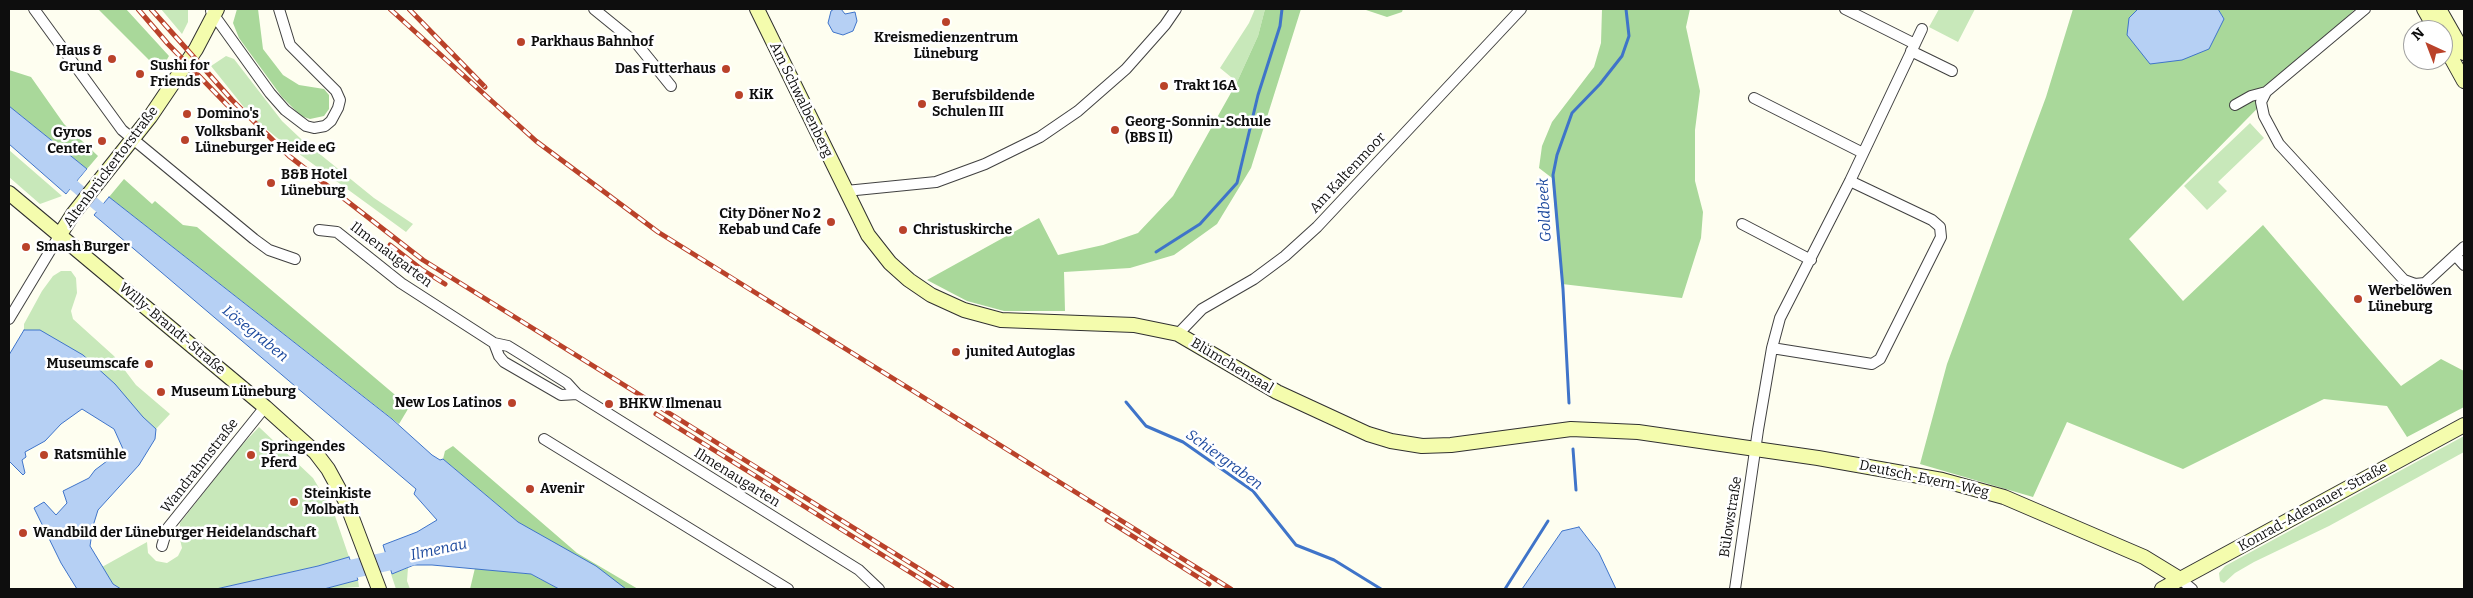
<!DOCTYPE html>
<html>
<head>
<meta charset="utf-8">
<style>
	body { margin:0 }
	#map { position:relative; width:2473px; height:598px; overflow:hidden; background:#fefef0; font-family:Bitter,serif }
	canvas { display:block }
	.frame { position:absolute; inset:0; border:10px solid #0e0e0e; pointer-events:none }
	.north { position:absolute; left:2403px; top:20px; width:50px; height:50px; box-sizing:border-box; background:#fff; border:1px solid #9f9f9f; border-radius:50%; rotate:317deg; font-size:14px; font-weight:700; line-height:20px; text-align:center; color:#0e0e0e }
	.north::after { content:''; display:block; margin:auto; width:18px; height:22px; background:#ba422a; clip-path:polygon(50% 0,100% 100%,50% 72%,0 100%) }
</style>
</head>
<body>
<div id="map">
<canvas width="2473" height="598"></canvas>
<div class="frame"></div>
<div class="north">N</div>
</div>
<script>
const c = document.querySelector('canvas').getContext('2d');
c.lineJoin = 'round';
function paint(path, color) { c.fillStyle = color; c.fill(path, 'evenodd'); }
const shape = rows => new Path2D(rows.map(r => 'M' + r).join(''));
function trace(path, color, width, dash) { c.strokeStyle = color; c.lineWidth = width; c.lineCap = dash ? 'butt' : 'round'; c.setLineDash(dash || []); c.stroke(path); }
function write(font, color, halo, rows, align = 'center') {
  c.font = font + ' Bitter,serif'; c.lineWidth = 5; c.setLineDash([]); c.textBaseline = 'middle'; c.strokeStyle = halo; c.fillStyle = color; for (const [text, x, y, turn = 0] of rows) {
    c.save(); c.translate(x, y); c.rotate((+turn || 0) * Math.PI / 180); c.textAlign = isNaN(turn) ? turn : align; if (halo) c.strokeText(text, 0, 0); c.fillText(text, 0, 0); c.restore();
  }
}
paint(shape([
	[161,9,188,9,188,22,182,34],
	[1255,9,1265,9,1258,36,1237,82,1220,68,1249,23],
	[1939,9,1975,9,1958,42,1929,27],
	[226,56,234,59,282,121,300,138,374,198,413,224,406,232,276,137,251,116,211,66],
	[2250,123,2264,138,2218,182,2227,191,2207,210,2184,186],
	[9,150,62,196,40,204,9,177],
	[61,271,71,271,76,278,77,293,71,311,73,319,114,356,136,385,170,414,156,429,40,330,24,330,24,324,42,291,53,276],
	[259,427,313,478,334,513,349,557,318,566,216,589,121,589,113,584,102,567,147,542,148,553,156,561,167,563,178,556,182,548,179,535,180,523,239,448],
	[2464,436,2464,452,2329,526,2254,562,2235,573,2224,583,2220,581,2219,573,2225,566],
	[408,568,407,581,410,589,396,589,391,574],
	[358,580,359,587,324,589]
]), '#c8e8ba');
paint(shape([
	[98,9,126,9,169,56,160,71],
	[237,9,258,9,263,49,283,75,299,85,324,89,329,95,329,109,324,116,310,119,301,116,282,97,239,38,233,23],
	[1265,9,1301,9,1251,168,1217,224,1174,255,1130,268,1064,272,1065,311,1004,311,967,301,927,280,1039,218,1058,255,1103,245,1138,233,1173,196,1237,82,1258,36],
	[1363,9,1403,9,1402,12,1387,17],
	[1602,9,1690,9,1686,27,1700,91,1695,130,1695,181,1703,212,1701,238,1682,298,1562,284,1552,178,1539,168,1542,146,1552,122,1594,67,1601,43],
	[2073,9,2138,9,2129,18,2224,19,2218,9,2355,9,2129,239,2183,301,2263,225,2401,386,2441,359,2464,371,2464,407,2407,437,2387,406,2324,399,2183,469,2067,422,2033,497,1920,464,1947,364,2046,97],
	[9,70,31,77,64,124,98,156,87,169,9,106],
	[124,179,152,204,155,201,183,225,197,227,407,405,408,409,399,424,109,197],
	[453,446,577,553,638,589,619,589,518,522,443,459,445,451],
	[475,568,531,574,559,589,470,589]
]), '#a9d89a');
const water = shape([
	[834,9,841,9,845,14,855,12,857,21,853,31,843,35,833,32,828,23,831,11,834,9],
	[2138,9,2218,9,2224,19,2209,49,2182,60,2150,64,2127,35,2129,18,2138,9],
	[9,106,87,169,66,194,9,144,9,106],
	[109,197,392,419,432,455,440,460,443,459,518,522,596,566,626,589,559,589,531,574,432,565,414,565,392,574,383,545,417,532,437,520,414,494,416,489,94,215,109,197],
	[24,330,40,330,83,355,115,384,143,417,156,429,155,439,139,465,98,510,93,526,90,546,113,584,121,589,77,589,61,563,34,508,44,502,56,515,67,503,63,491,89,478,95,470,123,449,114,429,82,409,61,424,45,441,25,452,26,457,22,460,25,473,23,475,9,461,9,355,24,330],
	[1579,527,1599,553,1616,589,1522,589,1562,531,1579,527],
	[349,557,358,580,324,589,216,589,318,566,349,557]
]);
paint(water, '#b6d0f4');
trace(water, '#3f74c9', 1);
paint(shape([
	[89,167,89,171,68,196,65,196]
]), '#fefef0');
trace(shape([
	[1156,252,1200,224,1237,183,1258,95,1280,26,1282,9],
	[1126,402,1146,426,1183,442,1253,491,1296,545,1334,560,1381,589],
	[1569,403,1563,289,1553,175,1557,155,1572,113,1600,84,1622,56,1629,36,1626,9],
	[1573,449,1576,490],
	[1505,589,1548,521]
]), '#3f74c9', 3);
trace(shape([
	[63,176,112,218]
]), '#b6d0f4', 11);
trace(shape([
	[279,589,343,571,412,556]
]), '#b6d0f4', 19);
const street = shape([
	[34,9,122,130,254,239,269,250,295,259],
	[594,9,637,44,671,86],
	[1845,9,1915,44],
	[211,11,270,93,285,110,306,126,314,128,325,126,331,121,338,108,340,100,336,91,290,45,279,9],
	[1911,51,1952,71],
	[2266,92,2261,102,2264,116,2279,144,2404,280,2415,284,2425,283,2464,247],
	[1754,98,1863,153],
	[2235,105,2251,96,2266,92,2365,9],
	[846,191,936,182,985,164,1040,137,1078,111,1126,69,1165,25,1176,9],
	[1742,224,1811,260],
	[319,230,337,232,401,283,494,343,508,346,521,354,567,383,577,394,859,570,879,589],
	[2455,255,2464,265],
	[9,319,59,236],
	[1178,334,1202,309,1254,279,1285,256,1317,227,1521,9],
	[494,343,499,356,504,362,561,395,577,394],
	[1772,348,1872,364,1880,359,1941,237,1940,227,1932,220,1850,181],
	[544,439,788,589],
	[162,546,167,529,265,407],
	[2180,579,2192,589],
	[1735,589,1758,430,1772,348,1780,318,1850,181,1922,29]
]);
const secondary = shape([
	[757,9,868,235,890,263,909,280,931,295,964,310,1001,320,1134,325,1178,334,1277,392,1368,434,1391,441,1422,446,1451,445,1571,429,1638,432,1818,458,1942,480,2004,497,2144,557,2180,579],
	[2424,9,2436,30],
	[2439,9,2464,53],
	[2443,43,2464,81],
	[9,193,265,407,315,452,328,469,346,502,379,589],
	[59,236,73,214,150,117,196,49,217,9],
	[2162,589,2464,425]
]);
trace(street, '#414141', 12);
trace(secondary, '#303030', 16);
trace(street, '#fff', 10);
trace(secondary, '#f4fcad', 14);
const rail = shape([
	[138,9,168,44,234,112],
	[151,9,232,100,289,156,423,260,952,589],
	[390,9,536,141,658,232,1231,589],
	[409,9,485,87],
	[390,245,421,269,445,284],
	[656,414,937,589],
	[1107,520,1209,584]
]);
trace(rail, '#ba422a', 5);
trace(rail, '#fff', 3, [9]);
for (const [x, y, r, color] of [
	[946,22,5,"#ba422a"],
	[521,42,5,"#ba422a"],
	[112,59,5,"#ba422a"],
	[726,69,5,"#ba422a"],
	[140,74,5,"#ba422a"],
	[1164,86,5,"#ba422a"],
	[739,95,5,"#ba422a"],
	[922,104,5,"#ba422a"],
	[187,114,5,"#ba422a"],
	[1115,130,5,"#ba422a"],
	[185,140,5,"#ba422a"],
	[102,141,5,"#ba422a"],
	[271,183,5,"#ba422a"],
	[831,222,5,"#ba422a"],
	[903,230,5,"#ba422a"],
	[26,247,5,"#ba422a"],
	[2358,299,5,"#ba422a"],
	[956,352,5,"#ba422a"],
	[149,364,5,"#ba422a"],
	[161,392,5,"#ba422a"],
	[512,403,5,"#ba422a"],
	[609,404,5,"#ba422a"],
	[44,455,5,"#ba422a"],
	[251,455,5,"#ba422a"],
	[530,489,5,"#ba422a"],
	[294,502,5,"#ba422a"],
	[23,533,5,"#ba422a"]
]) { const dot = new Path2D(); dot.arc(x, y, r, 0, 2 * Math.PI); c.fillStyle = color; c.fill(dot); trace(dot, '#fff', 2); }
write('bold 14px', '#0e0e0e', '#fff', [
	["Kreismedienzentrum",946,38,"center"],
	["Lüneburg",946,54,"center"],
	["Parkhaus Bahnhof",531,42],
	["Haus &",102,51,"right"],
	["Grund",102,67,"right"],
	["Sushi for",150,66],
	["Friends",150,82],
	["Das Futterhaus",716,69,"right"],
	["Trakt 16A",1174,86],
	["KiK",749,95],
	["Berufsbildende",932,96],
	["Schulen III",932,112],
	["Domino's",197,114],
	["Georg-Sonnin-Schule",1125,122],
	["(BBS II)",1125,138],
	["Volksbank",195,132],
	["Lüneburger Heide eG",195,148],
	["Gyros",92,133,"right"],
	["Center",92,149,"right"],
	["B&B Hotel",281,175],
	["Lüneburg",281,191],
	["City Döner No 2",821,214,"right"],
	["Kebab und Cafe",821,230,"right"],
	["Christuskirche",913,230],
	["Smash Burger",36,247],
	["Werbelöwen",2368,291],
	["Lüneburg",2368,307],
	["junited Autoglas",966,352],
	["Museumscafe",139,364,"right"],
	["Museum Lüneburg",171,392],
	["New Los Latinos",502,403,"right"],
	["BHKW Ilmenau",619,404],
	["Springendes",261,447],
	["Pferd",261,463],
	["Ratsmühle",54,455],
	["Avenir",540,489],
	["Steinkiste",304,494],
	["Molbath",304,510],
	["Wandbild der Lüneburger Heidelandschaft",33,533]
], 'left');
write('14px', '#0e0e0e', '#fff', [
	["Am Schwalbenberg",801,100,64],
	["Altenbrückertorstraße",111,167,-53],
	["Am Kaltenmoor",1348,173,-47],
	["Ilmenaugarten",391,255,37],
	["Willy-Brandt-Straße",172,329,40],
	["Blümchensaal",1232,366,31],
	["Wandrahmstraße",200,466,-52],
	["Ilmenaugarten",737,478,32],
	["Deutsch-Evern-Weg",1924,479,12],
	["Konrad-Adenauer-Straße",2313,507,-29],
	["Bülowstraße",1731,517,-81]
]);
write('italic 15px', '#1b489d', '#fff', [
	["Goldbeek",1545,210,-93],
	["Lösegraben",255,334,39],
	["Schiergraben",1224,460,36],
	["Ilmenau",439,550,-12]
]);
</script>
</body>
</html>
